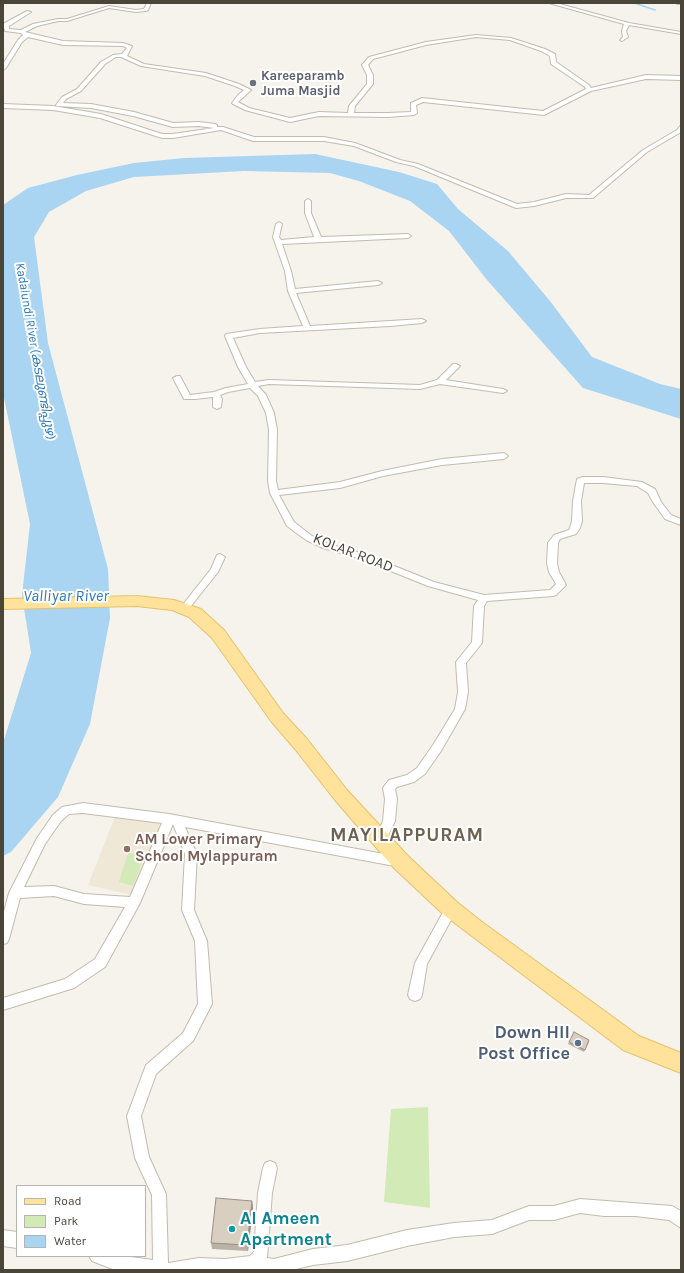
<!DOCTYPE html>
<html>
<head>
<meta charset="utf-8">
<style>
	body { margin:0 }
	#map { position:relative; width:684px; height:1273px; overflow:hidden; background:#f6f3ec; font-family:Karla,sans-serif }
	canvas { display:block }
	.frame { position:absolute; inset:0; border:4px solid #4b4439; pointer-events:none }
	.legend { position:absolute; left:16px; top:1185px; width:130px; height:72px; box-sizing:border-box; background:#fff; border:1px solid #b7b4b0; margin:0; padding:5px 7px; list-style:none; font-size:12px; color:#4b4439 }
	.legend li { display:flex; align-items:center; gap:8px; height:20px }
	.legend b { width:20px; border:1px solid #b7b4b0 }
</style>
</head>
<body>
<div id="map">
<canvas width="684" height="1273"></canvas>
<div class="frame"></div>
<ul class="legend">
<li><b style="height:5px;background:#ffe39c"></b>Road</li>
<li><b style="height:11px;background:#d2eab5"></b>Park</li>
<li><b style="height:11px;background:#a9d4f2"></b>Water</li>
</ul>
</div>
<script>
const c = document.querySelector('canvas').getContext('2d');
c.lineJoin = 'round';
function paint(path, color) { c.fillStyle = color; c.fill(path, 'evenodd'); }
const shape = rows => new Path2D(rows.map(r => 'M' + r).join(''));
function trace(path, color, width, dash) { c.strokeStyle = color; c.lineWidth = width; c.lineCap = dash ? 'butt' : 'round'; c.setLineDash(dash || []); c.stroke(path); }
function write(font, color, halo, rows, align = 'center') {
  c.font = font + ' Karla,"Noto Sans Malayalam",sans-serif'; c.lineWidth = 4; c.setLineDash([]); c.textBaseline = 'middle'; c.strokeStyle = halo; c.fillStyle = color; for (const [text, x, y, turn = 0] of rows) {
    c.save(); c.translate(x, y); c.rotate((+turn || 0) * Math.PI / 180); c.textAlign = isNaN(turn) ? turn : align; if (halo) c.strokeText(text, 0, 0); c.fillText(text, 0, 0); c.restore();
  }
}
paint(shape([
	[118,809,166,814,132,895,88,885]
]), '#efe8d6');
paint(shape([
	[128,853,145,854,133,886,119,882],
	[428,1107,430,1208,384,1202,391,1109]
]), '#d2eab5');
paint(shape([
	[315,154,399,172,437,184,458,209,508,251,550,301,592,357,660,384,681,389,681,419,583,388,487,280,449,231,410,201,359,181,330,173,244,171,134,177,86,191,49,212,34,237,48,343,108,569,110,618,90,724,58,797,11,852,3,856,3,743,31,653,22,595,30,524,3,393,3,205,28,188,77,175,134,163,184,158]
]), '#a9d4f2');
trace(shape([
	[634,3,655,10]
]), '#a9d4f2', 1.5);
const street = shape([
	[147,3,151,3,148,10,146,11,136,12,109,8,67,21,58,21,37,26,25,32,63,41,123,43,132,46,127,56,144,64,206,73,239,84,251,90,238,102,249,108,290,118,319,112,348,113,349,106,367,84,367,75,362,65,369,57,426,42,476,35,511,38,545,49,555,54,556,62,589,85,591,88,646,75,681,76,681,80,646,79,591,91,544,115,423,102,416,105,417,113,414,115,388,117,319,116,290,122,245,110,233,104,232,103,238,95,244,90,235,86,205,76,141,66,121,57,116,57,105,64,81,91,66,99,63,103,91,104,134,112,173,123,199,122,215,124,217,125,217,127,223,127,254,137,324,137,355,143,400,160,418,164,517,204,534,202,566,194,589,195,643,150,677,130,681,125,681,132,647,152,593,198,566,198,534,206,516,208,414,166,396,162,354,146,324,141,253,141,221,130,173,138,162,138,100,118,53,110,3,108,3,104,53,106,101,114,162,134,173,134,214,128,199,126,173,127,133,116,91,108,57,106,56,105,62,97,77,89,101,62,113,55,122,54,127,48,123,46,63,45,28,37,22,42,6,68,3,70,3,64,18,40,23,35,21,33,5,31,3,24,27,11,31,12,9,26,9,29,21,30,33,24,58,19,67,19,109,6,136,10,144,9,147,3],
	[476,37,510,40,541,51,550,56,551,64,585,87,586,89,543,111,422,98,411,103,411,112,388,113,354,113,355,106,373,84,373,75,368,65,373,59,426,45,476,37],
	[549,3,556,3,629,23,681,32,681,34,629,25,626,31,628,37,622,41,620,40,623,37,622,31,624,24,549,3],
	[677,3,681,3,681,4,677,4,677,3],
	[308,199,311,201,311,213,321,237,408,234,411,236,408,238,282,244,291,271,295,289,378,281,382,283,378,285,296,293,310,326,422,319,426,321,422,323,390,326,260,333,233,338,246,367,255,382,269,380,420,385,437,380,453,364,456,364,460,366,446,380,503,389,507,391,503,393,440,384,420,389,269,384,258,386,266,395,274,413,277,430,276,481,278,490,340,482,382,471,442,459,504,453,508,456,504,459,442,465,383,476,340,488,279,495,294,522,312,536,329,544,367,555,434,582,484,595,550,590,556,584,549,572,547,563,548,543,554,535,569,530,570,528,572,521,573,501,577,479,583,477,603,477,642,482,655,489,661,502,671,515,681,519,681,525,665,519,653,502,648,493,637,486,603,483,584,483,581,501,582,521,580,528,576,534,560,539,558,543,557,563,559,572,566,585,556,595,553,596,487,601,484,606,482,643,466,663,468,692,465,709,441,751,425,774,414,782,397,787,395,789,397,799,395,821,385,842,381,844,377,842,375,839,383,821,385,799,383,788,385,785,389,780,407,775,417,768,433,745,455,709,458,692,456,662,472,642,474,606,478,600,428,586,361,559,323,548,306,540,287,526,270,493,268,481,269,430,266,413,258,396,250,388,228,392,220,395,222,399,221,407,217,409,213,407,213,397,195,399,184,399,173,378,177,376,180,376,190,395,214,392,226,388,248,384,238,367,225,336,226,334,260,329,303,326,288,291,285,271,273,237,276,224,279,222,282,224,279,237,281,240,314,237,305,213,305,201,308,199],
	[220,554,225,557,218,572,187,611,181,611,179,609,181,607,211,569,217,555,220,554],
	[83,803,169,814,400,857,404,859,406,862,404,865,400,867,185,827,197,854,194,910,207,941,212,1004,193,1041,156,1074,141,1116,149,1157,166,1194,168,1263,199,1258,225,1259,250,1256,254,1252,258,1193,263,1168,265,1163,270,1161,275,1163,277,1168,272,1193,267,1258,274,1259,313,1249,347,1245,407,1230,454,1223,492,1220,529,1206,554,1206,580,1199,672,1206,681,1211,681,1228,669,1220,635,1216,604,1216,580,1213,554,1220,529,1220,492,1234,454,1237,407,1246,347,1261,313,1265,292,1270,115,1270,92,1261,89,1256,124,1256,153,1260,152,1195,135,1158,127,1116,146,1065,183,1033,198,1004,195,941,182,910,185,854,173,824,140,903,105,967,74,988,3,1010,3,998,65,979,95,959,125,907,84,904,54,896,20,898,9,939,7,943,3,944,3,915,9,893,37,838,53,815,62,807,83,803],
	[83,813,162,823,130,897,84,894,54,886,24,887,45,844,61,821,69,814,83,813],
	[451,904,455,905,457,909,427,964,422,995,420,999,415,1001,410,999,408,995,415,963,447,905,451,904],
	[3,1230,17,1232,17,1248,3,1246,3,1230]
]);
const primary = shape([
	[137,596,174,600,201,609,224,630,283,713,307,739,347,790,408,856,458,903,482,922,639,1036,681,1053,681,1073,623,1050,444,915,394,868,335,800,295,749,271,721,212,638,189,617,172,610,137,606,3,609,3,599,137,596]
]);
trace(street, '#c2bbae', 2);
trace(primary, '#e6c16a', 2);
paint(street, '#fff');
paint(primary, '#ffe39c');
paint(shape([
	[569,1042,589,1042,584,1052,568,1044],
	[252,1201,253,1208,248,1251,212,1249,211,1243]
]), '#bab2a6');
paint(shape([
	[252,1201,253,1208,248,1251,247,1245]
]), '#979187');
const building = shape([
	[574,1032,589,1040,585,1050,569,1042,574,1032],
	[216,1198,252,1201,247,1245,211,1243,216,1198]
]);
paint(building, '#d8cfc1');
trace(building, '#979187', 1);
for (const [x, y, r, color] of [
	[253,83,4,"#6b7280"],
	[127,849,4,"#8d6e63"],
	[578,1043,4,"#5c6f8a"],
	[232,1229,4,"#0f9aa8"]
]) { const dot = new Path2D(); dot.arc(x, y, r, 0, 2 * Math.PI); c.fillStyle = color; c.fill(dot); trace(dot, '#fff', 1.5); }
write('bold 13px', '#5b616d', '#fff', [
	["Kareeparamb",261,76],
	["Juma Masjid",261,91]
], 'left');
write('italic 13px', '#2e7ab2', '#fff', [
	["Kadalundi River (കടലുണ്ടിപ്പുഴ)",35,351,80]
]);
write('15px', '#4b4439', '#fff', [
	["KOLAR ROAD",353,553,21]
]);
write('bold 15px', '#785e54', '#fff', [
	["AM Lower Primary",135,840],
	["School Mylappuram",135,857]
], 'left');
write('italic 16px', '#2e7ab2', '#fff', [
	["Valliyar River",66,596]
]);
write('bold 18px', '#4e5e75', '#fff', [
	["Down Hll",570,1033],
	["Post Office",570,1054]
], 'right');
write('bold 18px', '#0d838f', '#fff', [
	["Al Ameen",240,1219],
	["Apartment",240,1240]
], 'left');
c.letterSpacing = '1px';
write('bold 19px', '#6e6250', '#fff', [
	["MAYILAPPURAM",407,836]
]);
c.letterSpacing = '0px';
</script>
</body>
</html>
